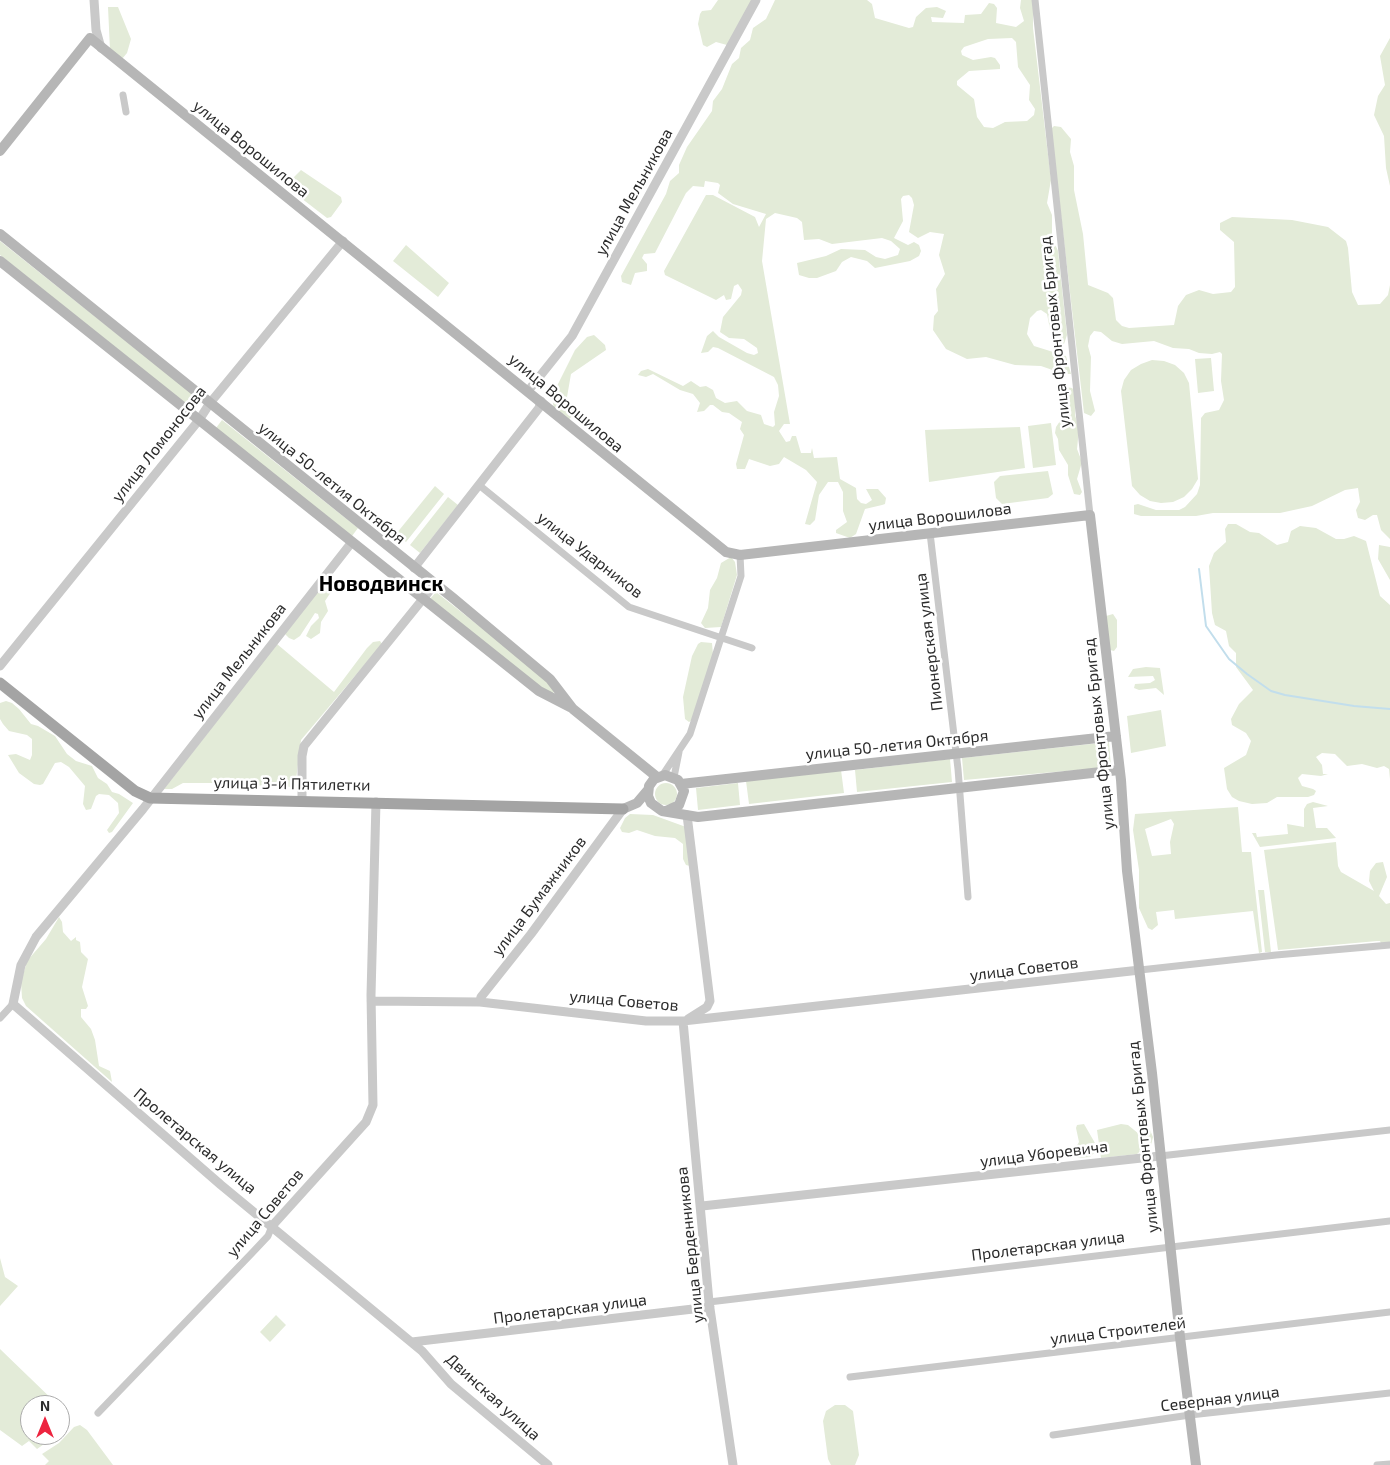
<!DOCTYPE html>
<html>
<head>
<meta charset="utf-8">
<style>
	body { margin:0 }
	#map { position:relative; width:1390px; height:1465px; overflow:hidden; background:#fff; font-family:"Exo 2",sans-serif }
	canvas { display:block }
	.north { position:absolute; left:20px; top:1395px; width:50px; height:50px; box-sizing:border-box; background:#fff; border:1px solid #ababab; border-radius:50%; rotate:0deg; font-size:14px; font-weight:700; line-height:20px; text-align:center; color:#2c2c2c }
	.north::after { content:''; display:block; margin:auto; width:18px; height:22px; background:#ed243f; clip-path:polygon(50% 0,100% 100%,50% 72%,0 100%) }
</style>
</head>
<body>
<div id="map">
<canvas width="1390" height="1465"></canvas>
<div class="north">N</div>
</div>
<script>
const c = document.querySelector('canvas').getContext('2d');
c.lineJoin = 'round';
function paint(path, color) { c.fillStyle = color; c.fill(path, 'evenodd'); }
const shape = rows => new Path2D(rows.map(r => 'M' + r).join(''));
function trace(path, color, width, dash) { c.strokeStyle = color; c.lineWidth = width; c.lineCap = dash ? 'butt' : 'round'; c.setLineDash(dash || []); c.stroke(path); }
function write(font, color, halo, rows, align = 'center') {
  c.font = font + ' "Exo 2",sans-serif'; c.lineWidth = 5; c.setLineDash([]); c.textBaseline = 'middle'; c.strokeStyle = halo; c.fillStyle = color; for (const [text, x, y, turn = 0] of rows) {
    c.save(); c.translate(x, y); c.rotate((+turn || 0) * Math.PI / 180); c.textAlign = isNaN(turn) ? turn : align; if (halo) c.strokeText(text, 0, 0); c.fillText(text, 0, 0); c.restore();
  }
}
paint(shape([
	[718,0,752,0,727,45,716,42,707,47,703,45,698,24,700,14,702,11,711,10],
	[775,0,867,0,872,4,875,18,909,28,913,27,916,17,926,8,937,7,946,11,943,18,931,17,932,22,964,23,965,15,981,14,989,3,994,4,997,8,996,23,1016,27,1024,21,1020,8,1021,0,1033,0,1033,28,1051,180,1047,203,1052,215,1052,237,1058,251,1067,335,1064,344,1053,344,1047,314,1041,310,1037,311,1030,318,1027,334,1034,346,1066,356,1071,374,1064,374,1041,366,1015,365,986,357,967,359,946,349,933,330,934,316,938,311,936,289,945,274,939,255,944,234,930,232,918,238,909,232,914,205,912,198,909,195,903,196,901,199,903,221,894,238,908,245,914,242,919,245,921,251,919,256,910,261,875,268,867,261,851,257,842,262,836,271,817,278,809,278,799,275,797,263,826,256,841,249,865,250,876,257,885,259,898,255,900,249,891,241,882,238,832,244,819,239,804,240,802,222,797,218,775,213,766,219,762,261,790,424,784,424,779,431,786,442,790,441,792,436,796,436,801,453,811,453,812,448,814,458,837,457,840,479,856,488,857,499,861,503,866,504,872,500,866,489,878,489,886,498,885,504,882,505,865,509,856,534,850,538,836,533,836,530,847,522,843,511,843,492,838,482,828,482,819,495,815,520,810,525,805,524,817,482,806,470,784,457,779,464,770,466,749,459,745,469,737,469,736,464,744,435,740,429,742,422,729,413,722,412,713,405,710,405,704,411,697,412,700,403,693,394,680,390,653,374,646,377,638,375,641,371,648,369,683,386,691,381,700,387,706,386,713,390,716,398,725,403,737,401,747,411,761,415,764,424,773,427,775,425,774,412,779,396,778,385,774,377,718,348,713,347,708,352,701,353,707,336,713,331,719,337,747,353,754,355,758,353,757,348,744,339,729,338,720,332,723,317,741,295,742,290,738,284,734,286,731,299,726,300,724,295,716,300,665,275,664,271,706,195,713,195,755,217,759,227,766,214,733,204,718,193,720,185,718,183,705,181,704,187,693,186,686,193,655,253,644,254,642,258,647,264,647,271,635,273,631,285,622,282,621,276,666,194,670,181,679,173,679,165,687,147,712,111,713,101,722,89,732,64,739,58,741,48,750,40,753,28,766,19],
	[1012,38,1016,42,1018,67,1030,85,1029,100,1035,109,1034,115,1027,121,1005,122,993,128,984,127,977,117,974,99,957,85,957,81,969,71,1000,69,1000,65,995,58,991,57,973,60,962,55,961,51,964,47,988,39],
	[108,7,118,7,131,39,127,53,122,59,110,50],
	[1390,38,1390,186,1386,168,1384,136,1374,115,1378,96,1385,85,1380,56],
	[1054,126,1061,127,1071,139,1070,152,1074,166,1074,190,1083,234,1088,285,1108,293,1113,298,1116,320,1122,326,1129,328,1174,325,1178,306,1186,295,1199,290,1213,294,1231,292,1235,287,1234,242,1220,230,1220,223,1232,217,1292,220,1328,227,1346,241,1348,248,1352,292,1358,305,1380,304,1388,295,1390,285,1390,539,1381,530,1377,515,1373,515,1365,520,1358,518,1356,510,1360,502,1358,488,1345,490,1312,506,1280,513,1213,513,1196,516,1141,516,1134,514,1134,505,1138,504,1156,510,1179,510,1185,507,1197,494,1200,485,1201,418,1205,413,1219,410,1224,400,1221,381,1222,354,1220,352,1212,354,1199,353,1189,349,1173,348,1154,341,1122,344,1112,341,1101,332,1094,331,1090,336,1088,346,1091,357,1090,391,1095,411,1091,416,1084,413,1051,129],
	[301,170,341,197,342,202,331,217,327,218,288,188,288,183],
	[0,241,196,397,189,406,0,255],
	[406,245,449,283,438,297,393,261],
	[594,335,605,345,606,350,571,374,567,397,573,414,569,420,554,410,552,396,575,350,587,337],
	[1211,358,1214,391,1198,393,1195,359],
	[1152,360,1164,361,1175,365,1184,373,1189,383,1198,479,1192,489,1184,497,1173,502,1161,503,1150,501,1140,495,1132,486,1121,391,1124,380,1131,370,1141,364],
	[1066,387,1072,388,1076,392,1075,415,1079,429,1077,449,1082,462,1077,479,1082,492,1080,495,1074,494,1068,475,1068,465,1059,450,1058,439,1055,433,1056,427,1062,418,1058,392],
	[222,420,358,528,352,536,216,428],
	[1051,423,1056,465,1033,468,1028,426],
	[1020,427,1025,468,929,482,925,430],
	[1048,471,1053,494,1048,498,1002,504,996,498,994,482,1000,476],
	[435,486,444,494,406,542,396,534],
	[448,497,458,505,420,553,410,545],
	[1228,524,1236,524,1250,532,1259,533,1277,545,1288,542,1291,531,1300,526,1316,528,1336,539,1344,539,1354,536,1366,541,1380,596,1390,605,1390,779,1389,769,1384,766,1377,768,1362,764,1347,766,1335,754,1322,753,1316,757,1322,765,1323,774,1328,774,1321,776,1302,774,1298,778,1302,786,1313,789,1316,791,1314,795,1308,797,1277,797,1267,803,1252,804,1239,801,1232,797,1227,789,1224,768,1246,755,1251,741,1246,733,1232,725,1231,719,1239,704,1253,690,1236,667,1236,653,1229,646,1226,631,1215,625,1212,613,1209,566,1214,553,1226,542,1225,529],
	[1379,545,1390,547,1390,580,1378,559],
	[731,557,735,562,737,575,721,627,705,628,701,623,708,608,710,590,717,578,721,563],
	[324,587,329,587,331,592,325,601,328,611,321,622,320,633,311,639,306,636,311,626,319,618,318,614,315,613,300,636,294,640,289,638,285,634,309,599],
	[436,592,540,674,555,691,552,694,533,682,430,599],
	[1113,614,1117,620,1117,647,1114,651,1110,650,1106,616],
	[380,641,382,644,301,740,295,788,281,785,239,786,232,783,183,783,172,789,164,789,277,644,334,692,367,648,373,642],
	[701,642,712,643,713,654,692,720,689,722,685,719,683,697,692,656,698,644],
	[1146,667,1160,668,1164,695,1156,688,1139,690,1134,688,1135,684,1150,683,1155,680,1153,676,1128,677,1133,669],
	[6,701,12,703,19,709,31,724,38,726,55,736,67,754,76,761,92,766,98,778,107,784,112,792,119,794,133,803,112,832,109,833,107,830,119,813,118,803,109,795,99,794,96,796,91,809,86,810,83,804,85,786,69,767,61,762,55,763,43,784,40,785,34,784,19,773,8,755,16,754,30,760,32,755,32,739,27,735,9,731,3,724,0,719,0,703],
	[1161,710,1166,746,1131,753,1127,716],
	[1109,742,1111,767,964,780,962,758],
	[950,759,952,782,857,792,855,770],
	[841,770,844,793,749,804,746,781],
	[738,783,740,805,698,810,696,788],
	'655 794a11 11 0 1 1 22 0a11 11 0 1 1-22 0Z',
	[1313,802,1328,806,1313,808,1316,828,1327,828,1336,838,1260,847,1252,833,1256,833,1257,837,1288,834,1287,824,1304,827,1304,809,1307,804],
	[1238,807,1242,852,1251,852,1262,952,1259,953,1253,911,1175,919,1174,910,1156,912,1158,925,1152,930,1148,928,1139,908,1139,870,1133,830,1135,814],
	[1171,819,1174,824,1170,842,1171,854,1152,856,1145,829],
	[630,814,653,815,686,827,690,866,686,865,683,859,683,844,675,838,655,836,637,830,629,833,622,832,620,828,625,818],
	[1336,842,1338,866,1341,872,1374,891,1369,881,1370,871,1376,863,1383,862,1387,877,1379,896,1386,904,1390,903,1390,944,1382,945,1380,941,1377,941,1278,950,1264,850],
	[1258,890,1264,890,1271,952,1265,952],
	[59,917,62,922,63,932,71,941,76,937,76,940,80,942,81,952,88,959,82,987,88,1006,86,1009,81,1009,81,1017,91,1029,95,1040,99,1066,110,1071,112,1082,26,1006,22,998,21,982,27,961,46,939],
	[1084,1124,1095,1143,1094,1153,1090,1157,1076,1158,1072,1154,1079,1142,1076,1128,1077,1125],
	[1121,1124,1128,1125,1139,1134,1142,1134,1144,1128,1150,1130,1153,1137,1150,1149,1144,1148,1137,1154,1101,1158,1097,1130],
	[0,1258,5,1277,18,1286,0,1306],
	[276,1315,286,1325,270,1342,260,1332],
	[0,1349,58,1405,30,1405,30,1435,57,1435,37,1449,29,1441,22,1446,0,1430],
	[835,1405,845,1405,853,1411,859,1455,855,1465,831,1465,828,1459,823,1421,826,1411],
	[80,1425,87,1430,113,1465,45,1465,49,1461,42,1454,59,1443,74,1427]
]), '#e3ebd8');
trace(shape([
	[1199,569,1206,626,1229,659,1247,674,1271,691,1285,695,1354,706,1390,709]
]), '#c2deec', 2);
trace(shape([
	[1035,0,1090,515],
	[123,95,126,112],
	[479,485,629,607,752,648],
	[930,533,958,769,968,897],
	[662,776,690,734,741,576,740,555],
	[674,777,679,752],
	[1140,970,1276,955,1390,945],
	[0,1018,13,1004],
	[1160,1156,1390,1130],
	[709,1302,1390,1221],
	[850,1377,1390,1312],
	[98,1413,252,1253,268,1236,272,1226],
	[1053,1435,1190,1415,1390,1393],
	[1377,1465,1390,1464]
]), '#c9c9c9', 7);
trace(shape([
	[94,0,96,30,101,48],
	[528,391,572,336,756,0],
	[352,542,143,809,36,937,21,965,13,1004,221,1185,422,1351,451,1384,548,1465],
	[414,568,539,408,541,401],
	[0,666,199,420,210,403,343,241],
	[302,800,302,756,304,746,435,584],
	[687,815,710,1001,707,1007,688,1019],
	[371,1001,480,1002,646,1021,683,1021,1140,970],
	[480,1002,481,997,531,934,623,809],
	[683,1021,709,1302,733,1465],
	[702,1206,1160,1156],
	[272,1226,366,1122,373,1105,371,995,376,802],
	[412,1342,710,1307]
]), '#c9c9c9', 9);
trace(shape([
	[0,151,90,38,726,552,740,555,1090,515,1121,780,1127,871,1152,1073,1180,1337,1196,1465],
	[0,234,453,598,550,679,573,709,657,777],
	[0,261,539,691,570,707],
	[681,784,1116,736],
	[623,809,637,803,648,790],
	[666,811,679,805,684,791,678,780,665,775,654,779,649,786,648,796,651,803,662,811,698,817,1119,770]
]), '#b6b6b6', 10);
trace(shape([
	[0,683,135,791,150,798,623,809]
]), '#a4a4a4', 11);
write('16px', '#2c2c2c', '#fff', [
	["улица Ворошилова",251,149,39],
	["улица Мельникова",634,192,-61],
	["улица Фронтовых Бригад",1055,332,-96],
	["улица Ворошилова",566,403,40],
	["улица Ломоносова",159,444,-52],
	["улица 50-летия Октября",332,483,39],
	["улица Ворошилова",940,517,-7],
	["улица Ударников",590,555,38],
	["Пионерская улица",929,642,-97],
	["улица Мельникова",239,661,-52],
	["улица Фронтовых Бригад",1099,734,-96],
	["улица 50-летия Октября",897,745,-6],
	["улица 3-й Пятилетки",292,784,1],
	["улица Бумажников",539,896,-53],
	["улица Советов",1024,969,-7],
	["улица Советов",624,1001,5],
	["улица Фронтовых Бригад",1143,1137,-96],
	["Пролетарская улица",195,1141,40],
	["улица Уборевича",1044,1154,-7],
	["улица Советов",265,1213,-50],
	["улица Берденникова",690,1245,-96],
	["Пролетарская улица",1048,1246,-7],
	["Пролетарская улица",570,1309,-7],
	["улица Строителей",1118,1331,-7],
	["Двинская улица",493,1397,42],
	["Северная улица",1220,1399,-7]
]);
write('bold 21px', '#000', '#fff', [
	["Новодвинск",381,584]
]);
</script>
</body>
</html>
